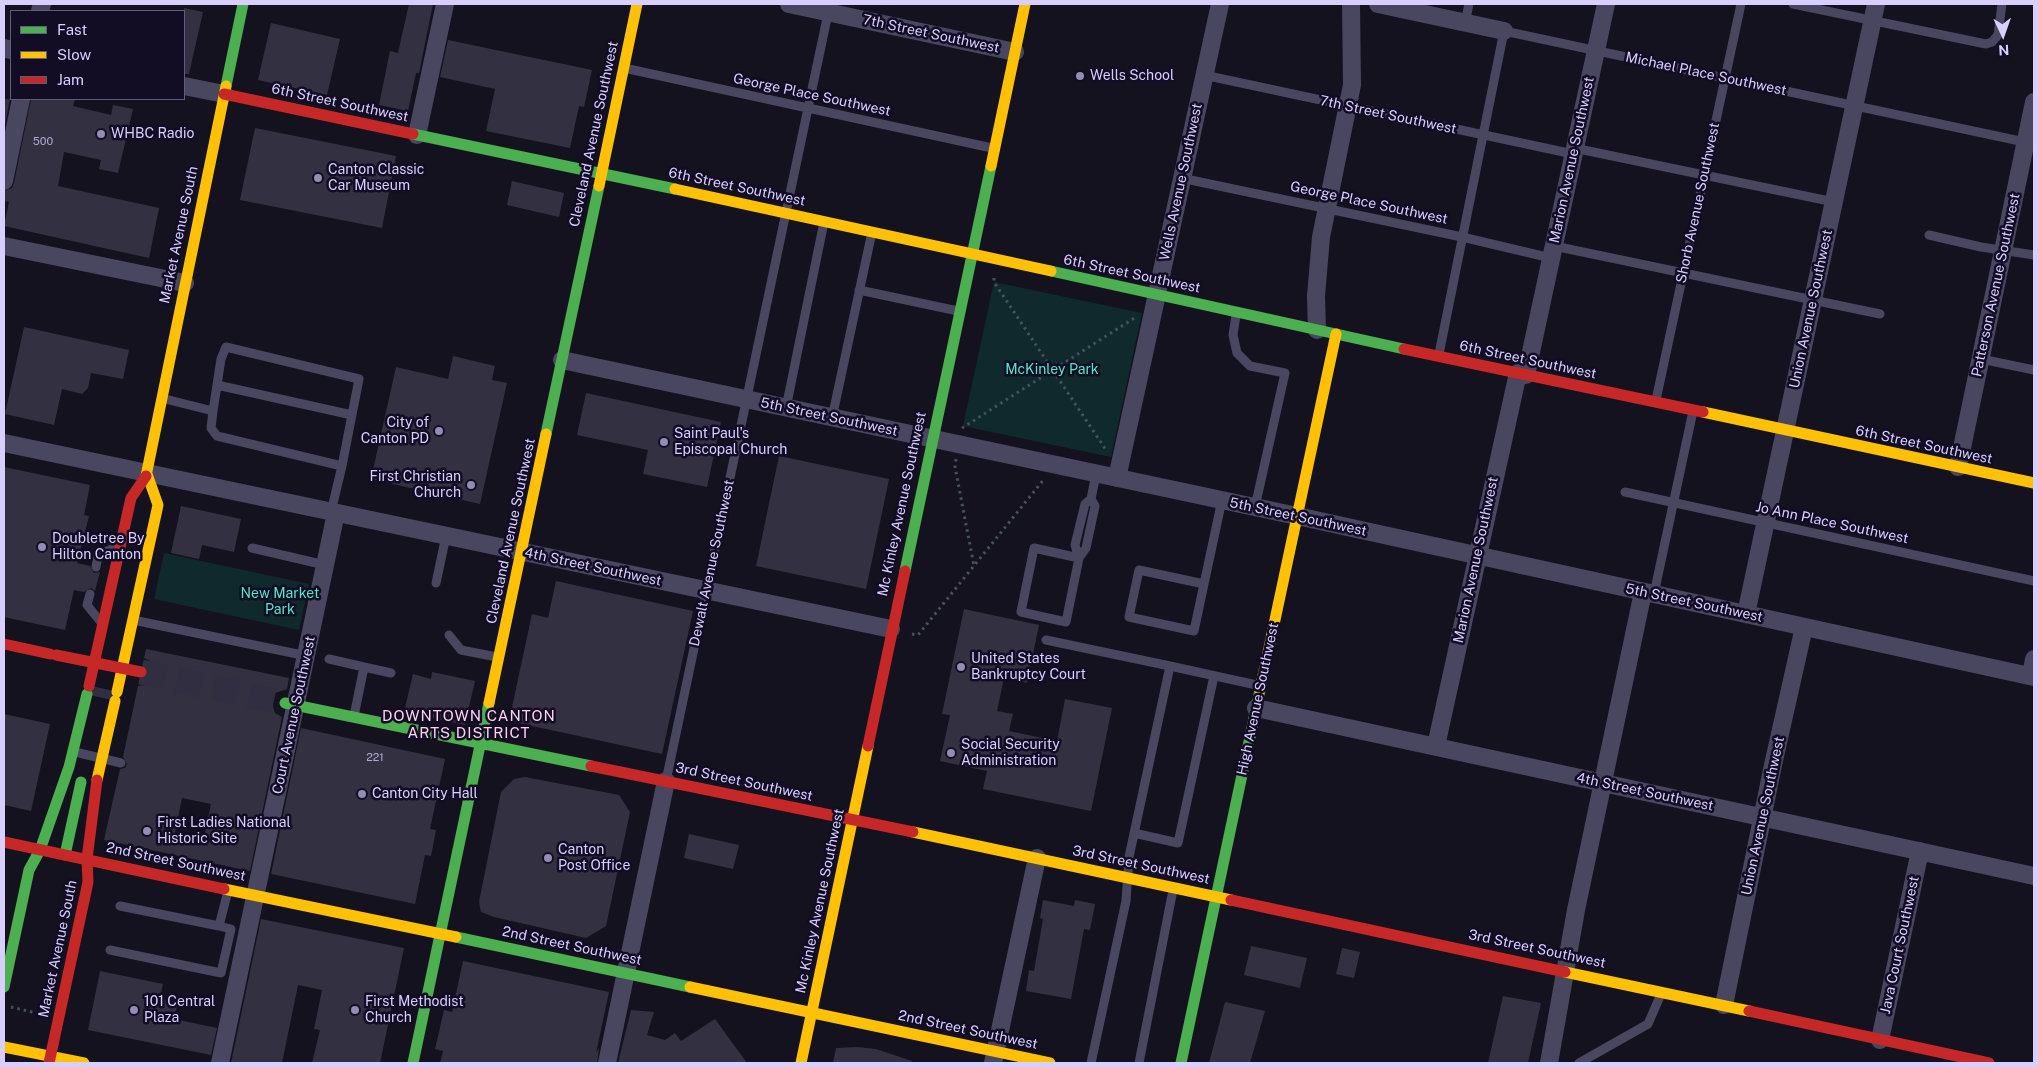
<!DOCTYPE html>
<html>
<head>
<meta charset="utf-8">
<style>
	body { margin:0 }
	#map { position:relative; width:2038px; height:1067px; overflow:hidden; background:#15121f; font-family:"Public Sans",sans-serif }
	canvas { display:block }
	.frame { position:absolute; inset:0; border:5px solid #d8cfff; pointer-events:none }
	.legend { position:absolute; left:10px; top:10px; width:175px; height:90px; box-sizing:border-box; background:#120d24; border:1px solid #615b7c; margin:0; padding:6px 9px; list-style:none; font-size:15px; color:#d8cfff }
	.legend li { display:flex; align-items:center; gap:10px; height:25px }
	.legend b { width:25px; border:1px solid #615b7c }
	.north { position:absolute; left:1978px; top:10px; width:50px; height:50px; -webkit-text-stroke:4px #120d24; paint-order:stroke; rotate:177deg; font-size:14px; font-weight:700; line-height:20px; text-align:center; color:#d8cfff }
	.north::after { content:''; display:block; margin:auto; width:18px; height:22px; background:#d8cfff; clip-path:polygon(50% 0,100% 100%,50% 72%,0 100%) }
</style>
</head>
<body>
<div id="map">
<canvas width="2038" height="1067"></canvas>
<div class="frame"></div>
<ul class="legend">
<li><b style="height:6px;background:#4caf50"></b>Fast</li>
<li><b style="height:6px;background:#ffc107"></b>Slow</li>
<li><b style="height:6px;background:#c62828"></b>Jam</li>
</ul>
<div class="north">N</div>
</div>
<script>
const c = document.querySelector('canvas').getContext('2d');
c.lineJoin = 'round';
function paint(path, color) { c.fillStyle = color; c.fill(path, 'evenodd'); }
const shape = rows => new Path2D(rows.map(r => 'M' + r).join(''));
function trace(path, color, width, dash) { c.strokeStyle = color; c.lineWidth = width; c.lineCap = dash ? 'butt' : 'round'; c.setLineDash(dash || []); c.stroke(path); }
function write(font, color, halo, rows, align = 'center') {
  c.font = font + ' "Public Sans",sans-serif'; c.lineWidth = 5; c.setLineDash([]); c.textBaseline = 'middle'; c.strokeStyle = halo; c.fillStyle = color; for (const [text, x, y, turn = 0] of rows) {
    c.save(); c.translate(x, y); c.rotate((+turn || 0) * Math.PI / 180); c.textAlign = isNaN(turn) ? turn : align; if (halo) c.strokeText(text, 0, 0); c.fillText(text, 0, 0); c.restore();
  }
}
paint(shape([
	[994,282,1142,313,1111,457,963,426],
	[164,553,309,584,299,630,154,599]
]), '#10292c');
paint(shape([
	[409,4,433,4,419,73,416,73,408,111,379,105,390,51,398,53],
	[184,8,203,12,189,74,184,74],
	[271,23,340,39,327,95,258,80],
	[448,40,592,70,584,107,579,106,570,148,486,131,495,89,440,77],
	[4,99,10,99,4,130],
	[31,99,75,99,73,106,111,115,113,105,133,109,118,173,99,169,101,160,64,152,58,186,159,208,149,258,4,226,9,202,4,201,4,191,12,188,14,183],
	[255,128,396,156,382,228,240,200],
	[512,181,564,193,559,217,507,205],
	[24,327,129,350,123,379,91,373,88,388,82,394,62,389,54,425,5,414],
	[453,356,495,366,492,380,507,383,480,504,371,479,396,367,448,379],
	[586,393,721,422,707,487,643,474,648,450,577,435],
	[779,456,889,479,866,589,756,566],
	[4,467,90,485,84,515,89,516,77,563,90,566,94,573,100,572,95,591,91,588,84,592,74,590,65,630,4,617],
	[181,506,241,519,234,552,202,545,199,559,171,553],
	[556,581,693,611,662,754,509,721,532,614,548,618],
	[964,609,1039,625,1027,683,1004,678,997,711,1013,714,1009,731,1057,741,1065,699,1112,708,1091,811,983,789,987,771,940,761,950,715,942,714],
	[146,649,289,678,287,689,275,693,271,701,275,713,282,717,250,871,104,840,120,769,125,768,127,764,123,757,138,686,146,685,155,675,154,667,150,661,144,658],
	[182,798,211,804,204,836,175,833],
	[432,672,475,681,465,725,404,712,413,674,431,679],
	[4,714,50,724,31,811,4,805],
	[301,728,445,759,430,829,436,830,431,856,425,855,415,904,271,874],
	[525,777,619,795,630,812,606,926,586,938,494,917,481,912,479,902,501,792,514,779],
	[689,834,739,845,733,869,684,858],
	[1043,900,1074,906,1075,900,1095,904,1090,930,1084,929,1071,999,1026,991,1029,970,1034,971,1043,919,1040,918],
	[261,919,404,948,380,1063,312,1063,320,1030,314,1029,322,990,298,985,282,1063,231,1063],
	[1251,946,1307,958,1300,988,1244,975],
	[1342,948,1360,952,1354,978,1336,974],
	[463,961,609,992,596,1053,599,1048,597,1063,440,1063,443,1051,435,1049,444,1010,452,1012],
	[100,971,163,984,160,998,178,1002,174,1019,217,1028,211,1055,88,1030],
	[1503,996,1541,1003,1528,1063,1488,1063],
	[1225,1002,1265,1011,1250,1063,1209,1063],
	[631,1010,654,1012,647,1035,665,1040,675,1033,681,1041,715,1019,747,1063,618,1063],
	[857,1047,876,1049,912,1061,912,1063,833,1063,836,1048]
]), '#333041');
trace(shape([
	[141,672,285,703],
	[103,698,105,689]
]), '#322e41', 25, [25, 12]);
trace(shape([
	[994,278,994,282,1106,450],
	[962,428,1136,317],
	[956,459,955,467,974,566],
	[912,634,918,635,1045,478],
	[11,1007,40,1014]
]), '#445160', 3, [2.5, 4]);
trace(shape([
	[1793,4,1986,44,1992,42,1998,35,2002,4],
	[1465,23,1469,4],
	[624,68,992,148],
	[1204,75,1573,154],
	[1574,148,1834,202],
	[1181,178,1462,237,1551,258],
	[1929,235,1981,247,2034,255],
	[1554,246,1880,314],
	[859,290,958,311],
	[1236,315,1233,335,1237,353,1250,366,1285,373,1255,507],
	[1439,354,1504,31,2034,144],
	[1981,359,2034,370],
	[217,385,352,415],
	[165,399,213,411,211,428,217,436,342,466,331,512],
	[1656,400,1741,4],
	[786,408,824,222],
	[213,411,221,359,226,347,359,379,342,466],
	[832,418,872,232],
	[1625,492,2034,581],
	[252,548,325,565],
	[1079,558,1034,548,1021,612,1066,622,1079,558,1086,548,1095,506,1091,499],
	[1079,558,1075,545,1085,504,1091,499,1096,474],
	[96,567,98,555,116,547],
	[436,583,446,536],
	[1204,584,1139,570,1129,617,1194,631,1204,584,1222,500],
	[90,594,87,605,100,621],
	[1654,594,1693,411],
	[133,620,307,656],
	[449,635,461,650,497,657],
	[1046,640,1170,666],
	[329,659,364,667,354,716],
	[364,667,391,673],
	[75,752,121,763],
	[666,781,830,4],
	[1134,833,1178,843,1214,676],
	[120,906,219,926],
	[110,950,221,973,231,929,219,926,228,891],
	[1091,1063,1126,901,1129,857,1170,666,1261,686],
	[1139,1063,1173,890],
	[1579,1063,1648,1024,1661,994]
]), '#494660', 9);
trace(shape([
	[789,4,1015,52],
	[1378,4,1504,31],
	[40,11,42,4],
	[4,48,11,50],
	[184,86,224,94],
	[417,135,445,4],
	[4,181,21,99],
	[4,246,185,283],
	[1317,330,1316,296,1321,237,1352,85,1351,4],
	[562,360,1297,516,2034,677],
	[1526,375,1606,4],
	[4,443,891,629],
	[1958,467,2034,102],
	[1117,478,1220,4],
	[1746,614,1876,4],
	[2031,676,2034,659],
	[1256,708,2034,876],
	[1436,746,1518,373],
	[1724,1005,1773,765,1804,627],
	[1880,1040,1920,851],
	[220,1063,336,513],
	[607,1063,666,781],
	[993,1063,1037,858],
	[1549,1063,1576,910,1643,592]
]), '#494660', 18);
trace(shape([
	[226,86,243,4],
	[413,134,675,189],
	[1051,271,1404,349],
	[546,434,599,186],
	[905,571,991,166],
	[285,703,591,766],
	[65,855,81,782],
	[456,937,690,987],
	[4,987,29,870,40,850,69,767,87,694],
	[413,1063,489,703],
	[1181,1063,1260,690]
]), '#4caf50', 11);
trace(shape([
	[991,166,1025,4],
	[599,186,637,4],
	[675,189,1051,271],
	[1703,412,2034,483],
	[146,476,226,86],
	[1260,690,1336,334],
	[117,692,158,505,147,474],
	[489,703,546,434],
	[97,780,115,701],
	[913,832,1231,900],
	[224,889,456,937],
	[1565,972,1749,1011],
	[690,987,1050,1063],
	[4,1047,84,1063],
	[801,1063,868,746]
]), '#ffc107', 11);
trace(shape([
	[224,94,413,134],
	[1404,349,1703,412],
	[4,644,50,654],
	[56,655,141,672],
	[89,686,131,498,146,476],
	[868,746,905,571],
	[591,766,913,832],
	[4,842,224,889],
	[1231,900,1565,972],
	[1749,1011,1989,1063],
	[49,1063,88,882,87,859,97,780]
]), '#c62828', 11);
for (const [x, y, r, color] of [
	[1080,76,5,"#948db1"],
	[101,134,5,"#948db1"],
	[318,178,5,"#948db1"],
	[439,431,5,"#948db1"],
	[664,442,5,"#948db1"],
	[471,485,5,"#948db1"],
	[42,547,5,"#948db1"],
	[961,667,5,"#948db1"],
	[951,753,5,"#948db1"],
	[362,794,5,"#948db1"],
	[147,831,5,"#948db1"],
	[548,858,5,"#948db1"],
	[134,1010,5,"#948db1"],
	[355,1010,5,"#948db1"]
]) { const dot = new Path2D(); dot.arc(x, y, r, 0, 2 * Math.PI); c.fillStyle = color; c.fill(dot); trace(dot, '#120d24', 2); }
write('11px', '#afa7d0', null, [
	["500",43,142],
	["221",375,758]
]);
write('14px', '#d8cfff', '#120d24', [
	["7th Street Southwest",931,34,12],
	["Michael Place Southwest",1706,74,12],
	["George Place Southwest",812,95,12],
	["6th Street Southwest",340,103,12],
	["7th Street Southwest",1388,115,12],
	["Cleveland Avenue Southwest",594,134,-78],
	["Marion Avenue Southwest",1572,160,-78],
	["Wells Avenue Southwest",1181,182,-78],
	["6th Street Southwest",737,187,12],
	["George Place Southwest",1369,203,12],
	["Shorb Avenue Southwest",1698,203,-78],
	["Market Avenue South",179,235,-78],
	["6th Street Southwest",1132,274,12],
	["Patterson Avenue Southwest",1996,285,-78],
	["Union Avenue Southwest",1811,309,-78],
	["6th Street Southwest",1528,360,12],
	["5th Street Southwest",829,417,12],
	["6th Street Southwest",1924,445,12],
	["Mc Kinley Avenue Southwest",902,504,-78],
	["5th Street Southwest",1298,517,12],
	["Jo Ann Place Southwest",1832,523,12],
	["Cleveland Avenue Southwest",511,531,-78],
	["Marion Avenue Southwest",1476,560,-78],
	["Dewalt Avenue Southwest",712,563,-78],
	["4th Street Southwest",593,567,12],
	["5th Street Southwest",1694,603,12],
	["High Avenue Southwest",1258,699,-78],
	["Court Avenue Southwest",294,715,-78],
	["3rd Street Southwest",744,782,12],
	["4th Street Southwest",1645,792,12],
	["Union Avenue Southwest",1763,816,-78],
	["2nd Street Southwest",176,862,12],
	["3rd Street Southwest",1141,865,12],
	["Mc Kinley Avenue Southwest",820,901,-78],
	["Java Court Southwest",1900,945,-78],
	["2nd Street Southwest",572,946,12],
	["Market Avenue South",58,949,-78],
	["3rd Street Southwest",1537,949,12],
	["2nd Street Southwest",968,1030,12]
]);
write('14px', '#d8cfff', '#120d24', [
	["Wells School",1090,76],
	["WHBC Radio",111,134],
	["Canton Classic",328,170],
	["Car Museum",328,186],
	["City of",429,423,"right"],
	["Canton PD",429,439,"right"],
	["Saint Paul's",674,434],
	["Episcopal Church",674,450],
	["First Christian",461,477,"right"],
	["Church",461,493,"right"],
	["Doubletree By",52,539],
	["Hilton Canton",52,555],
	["United States",971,659],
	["Bankruptcy Court",971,675],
	["Social Security",961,745],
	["Administration",961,761],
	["Canton City Hall",372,794],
	["First Ladies National",157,823],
	["Historic Site",157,839],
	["Canton",558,850],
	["Post Office",558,866],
	["101 Central",144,1002],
	["Plaza",144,1018],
	["First Methodist",365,1002],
	["Church",365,1018]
], 'left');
write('14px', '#54e6cb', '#120d24', [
	["McKinley Park",1052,370],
	["New Market",280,594],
	["Park",280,610]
]);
c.letterSpacing = '1px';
write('15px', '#ffd1ec', '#120d24', [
	["DOWNTOWN CANTON",469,716],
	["ARTS DISTRICT",469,733]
]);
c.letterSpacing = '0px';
</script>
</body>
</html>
